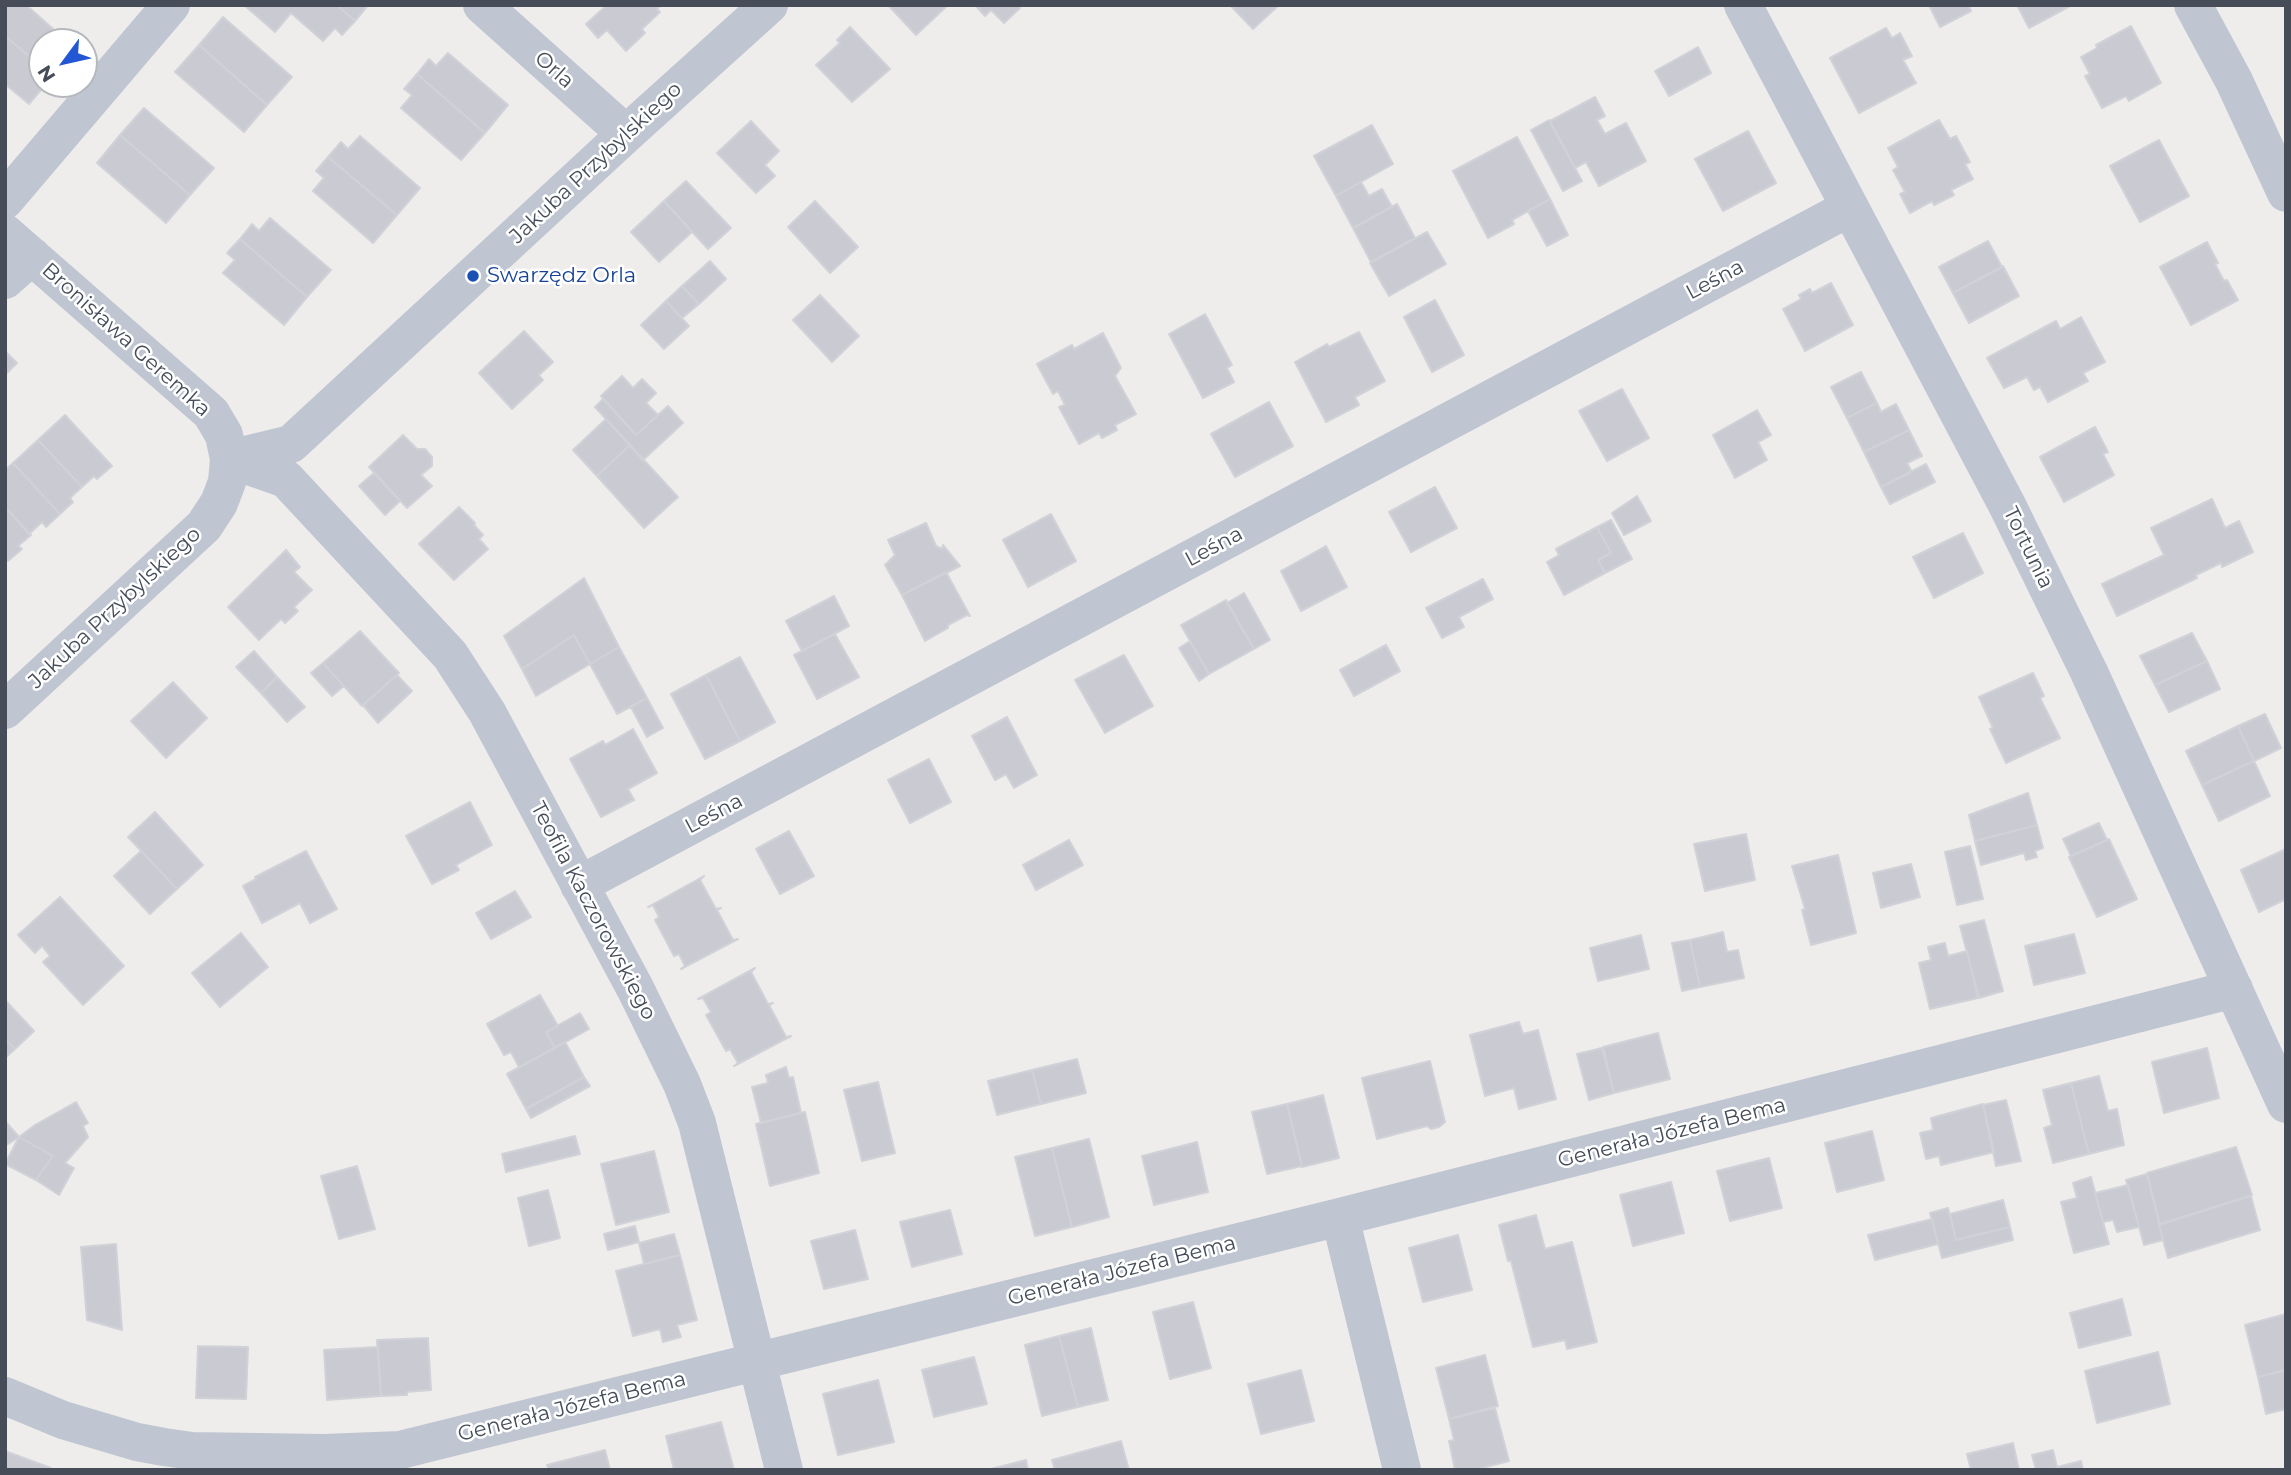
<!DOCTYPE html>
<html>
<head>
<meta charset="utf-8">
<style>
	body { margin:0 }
	#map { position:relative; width:2291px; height:1475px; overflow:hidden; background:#efedec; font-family:Montserrat,sans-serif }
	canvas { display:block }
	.frame { position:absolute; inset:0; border:7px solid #464d59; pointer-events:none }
	.north { position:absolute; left:28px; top:28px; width:70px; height:70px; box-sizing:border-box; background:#fff; border:2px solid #b5b8bd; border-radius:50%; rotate:237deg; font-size:19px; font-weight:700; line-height:28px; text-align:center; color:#464d59 }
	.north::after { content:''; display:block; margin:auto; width:24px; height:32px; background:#2256d3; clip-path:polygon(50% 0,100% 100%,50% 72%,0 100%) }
</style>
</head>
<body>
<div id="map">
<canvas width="2291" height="1475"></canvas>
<div class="frame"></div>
<div class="north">N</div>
</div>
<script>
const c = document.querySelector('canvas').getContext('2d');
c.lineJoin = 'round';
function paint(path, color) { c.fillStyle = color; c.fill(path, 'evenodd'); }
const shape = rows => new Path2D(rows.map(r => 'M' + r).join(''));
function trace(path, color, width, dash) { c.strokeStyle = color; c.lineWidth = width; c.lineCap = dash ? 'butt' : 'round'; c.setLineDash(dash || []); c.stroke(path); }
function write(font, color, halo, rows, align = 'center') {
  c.font = font + ' Montserrat,sans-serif'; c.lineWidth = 5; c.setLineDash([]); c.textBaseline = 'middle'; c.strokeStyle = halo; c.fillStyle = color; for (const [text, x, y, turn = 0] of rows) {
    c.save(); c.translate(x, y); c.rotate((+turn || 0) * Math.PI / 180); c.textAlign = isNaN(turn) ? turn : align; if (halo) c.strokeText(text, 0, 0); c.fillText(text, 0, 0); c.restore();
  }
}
const building = shape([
	[5,5,26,5,68,42,42,42,42,67,5,36,5,5],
	[244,5,337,5,355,21,342,35,335,28,323,41,291,13,275,32,244,5],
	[337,5,368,5,355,21,337,5],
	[607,5,661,5,657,9,660,12,642,29,645,33,626,51,607,30,598,38,586,24,607,5],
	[888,5,948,5,916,35,888,5],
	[975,5,1018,5,1020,8,1004,23,991,10,985,16,975,5],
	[1230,5,1279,5,1253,29,1230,5],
	[1929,5,1968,5,1971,11,1940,27,1929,5],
	[2017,5,2072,5,2029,28,2017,5],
	[223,17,292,77,267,105,199,45,223,17],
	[2131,26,2161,83,2129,101,2126,96,2102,108,2085,76,2090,74,2081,57,2097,48,2096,45,2131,26],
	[850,27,890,69,852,102,816,65,840,43,837,40,850,27],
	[1886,28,1892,38,1900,33,1912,56,1903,60,1916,83,1859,113,1830,58,1886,28],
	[5,36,42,67,42,84,46,84,29,104,5,84,5,36],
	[199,45,267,105,244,132,175,72,199,45],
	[1698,47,1711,73,1669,96,1655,71,1698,47],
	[448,53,508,105,485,133,417,74,429,59,436,66,448,53],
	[417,74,485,133,461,160,401,108,412,95,404,89,417,74],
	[1595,97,1605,116,1597,120,1605,134,1626,123,1646,161,1599,186,1586,162,1575,168,1550,121,1595,97],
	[144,108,214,168,190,195,120,135,144,108],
	[1549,120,1582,181,1563,191,1531,130,1549,120],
	[1939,120,1950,139,1956,136,1970,162,1965,164,1973,179,1951,190,1954,195,1934,205,1932,201,1910,213,1900,194,1905,192,1893,170,1898,167,1888,148,1939,120],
	[751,121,779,151,765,165,775,176,756,193,717,153,751,121],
	[1372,125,1393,164,1336,196,1314,156,1372,125],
	[1748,131,1776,183,1723,211,1695,159,1748,131],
	[120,135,190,195,166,223,97,163,120,135],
	[360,136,420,188,397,215,328,157,341,142,348,149,360,136],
	[1517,137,1550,199,1512,220,1514,224,1488,238,1453,171,1517,137],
	[2159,140,2189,196,2140,222,2110,166,2159,140],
	[328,157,397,215,373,243,313,191,324,178,316,171,328,157],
	[686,181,731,228,708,249,664,201,686,181],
	[1361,182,1369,196,1382,189,1392,207,1353,228,1336,196,1361,182],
	[1550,199,1568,235,1547,246,1528,211,1550,199],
	[664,201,692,232,659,262,631,232,664,201],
	[815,201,858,247,830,273,788,227,815,201],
	[1397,204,1415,238,1371,262,1353,228,1397,204],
	[270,218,331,270,307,297,240,239,252,224,259,231,270,218],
	[1427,232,1446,264,1389,296,1370,263,1427,232],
	[240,239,307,297,284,325,223,273,235,260,227,253,240,239],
	[1988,241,2002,267,1953,293,1939,267,1988,241],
	[2207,242,2218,263,2215,264,2224,281,2227,280,2238,300,2191,325,2160,267,2207,242],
	[710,261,726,279,699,304,682,286,710,261],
	[2003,266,2019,296,1969,323,1953,293,2003,266],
	[1831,283,1853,325,1805,351,1783,309,1801,299,1799,295,1810,289,1812,293,1831,283],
	[682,286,699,304,682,318,666,301,682,286],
	[820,295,859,336,832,362,793,320,820,295],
	[1435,300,1464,355,1432,372,1404,317,1435,300],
	[666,301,689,326,664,349,641,325,666,301],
	[1205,314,1232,365,1227,368,1234,382,1203,398,1169,334,1205,314],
	[2081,317,2105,362,2083,373,2088,381,2048,402,2040,387,2034,390,2027,377,2004,388,1987,358,2056,321,2060,329,2081,317],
	[524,331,553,362,539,375,543,380,512,409,479,373,524,331],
	[1359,332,1385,381,1355,397,1359,405,1326,422,1295,362,1327,344,1329,347,1359,332],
	[1103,333,1121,368,1115,376,1136,414,1115,425,1117,430,1102,438,1099,433,1079,444,1059,407,1065,405,1058,391,1053,394,1037,364,1072,345,1074,349,1103,333],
	[5,351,17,363,5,375,5,351],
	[1861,372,1877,403,1847,418,1831,387,1861,372],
	[622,376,633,388,642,379,656,393,646,403,658,415,636,435,601,396,622,376],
	[1622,389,1649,438,1607,461,1579,411,1622,389],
	[603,399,636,435,668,406,683,423,643,460,595,407,603,399],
	[1269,402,1293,446,1235,477,1211,434,1269,402],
	[1877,403,1881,412,1896,404,1909,430,1864,452,1847,418,1877,403],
	[1757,410,1771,435,1758,442,1767,460,1735,478,1713,435,1757,410],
	[65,415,112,466,97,479,94,476,82,487,38,440,65,415],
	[606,419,630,445,597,476,573,450,606,419],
	[2095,427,2108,452,2103,454,2114,475,2064,502,2040,457,2095,427],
	[1909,430,1922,456,1907,463,1912,472,1881,487,1864,452,1909,430],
	[403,435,417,449,425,449,432,457,432,466,421,475,432,486,407,508,369,467,403,435],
	[38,440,82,487,70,498,73,502,60,514,13,463,38,440],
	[630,445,678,497,644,528,597,476,630,445],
	[13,463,60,514,46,527,42,522,29,534,5,507,5,470,13,463],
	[1926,464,1935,482,1890,504,1881,487,1926,464],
	[374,473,400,501,385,515,359,486,374,473],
	[1435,487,1457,528,1411,552,1389,512,1435,487],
	[1637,496,1651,521,1624,535,1612,513,1637,496],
	[2212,499,2225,528,2239,521,2253,552,2222,567,2221,563,2196,575,2197,578,2117,616,2102,584,2164,555,2151,528,2212,499],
	[5,507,31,535,18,546,22,549,8,561,5,558,5,507],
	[459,507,475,523,474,525,483,535,479,539,488,549,454,580,419,544,459,507],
	[1051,514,1076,561,1028,587,1003,540,1051,514],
	[1611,520,1632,559,1605,573,1598,560,1611,553,1597,527,1611,520],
	[926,523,936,546,942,549,943,545,960,566,902,595,885,565,895,555,888,540,926,523],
	[1597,527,1611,553,1598,560,1605,573,1564,595,1547,562,1559,555,1556,549,1597,527],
	[1963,533,1983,573,1934,598,1913,557,1963,533],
	[1326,546,1347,587,1301,611,1281,571,1326,546],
	[286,550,300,567,294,572,312,590,294,607,298,611,285,623,281,619,259,640,228,607,286,550],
	[946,572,970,616,967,615,948,625,948,628,925,641,902,595,946,572],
	[584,578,619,647,590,664,574,635,522,669,504,636,584,578],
	[1483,579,1493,599,1459,617,1464,627,1442,638,1426,608,1483,579],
	[1244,593,1270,640,1254,649,1227,603,1244,593],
	[834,596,849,626,802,651,786,621,834,596],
	[1226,600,1254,649,1209,674,1181,625,1226,600],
	[360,631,399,673,362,706,323,663,360,631],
	[2192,633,2207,661,2155,685,2140,656,2192,633],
	[835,634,859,677,817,699,794,655,835,634],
	[574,635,590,664,536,696,522,669,574,635],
	[1190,641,1209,674,1199,681,1179,648,1190,641],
	[1386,645,1400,671,1354,696,1340,670,1386,645],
	[619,647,647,698,617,714,590,664,619,647],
	[254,651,277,677,261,693,236,667,254,651],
	[1124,655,1153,706,1105,733,1075,680,1124,655],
	[740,657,775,722,740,741,706,675,740,657],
	[2207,661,2220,689,2169,712,2155,685,2207,661],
	[323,663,344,686,332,696,311,673,323,663],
	[2033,673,2044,696,2040,698,2060,738,2006,763,1990,729,1993,728,1979,697,2033,673],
	[397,675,412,691,378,723,363,705,397,675],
	[706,675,740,741,705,759,671,694,706,675],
	[277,677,305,707,287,722,261,693,277,677],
	[173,682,207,718,166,758,131,721,173,682],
	[647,698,663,728,647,737,631,707,647,698],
	[2265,714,2281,748,2254,761,2238,726,2265,714],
	[1007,717,1037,775,1014,788,1006,774,995,780,972,736,1007,717],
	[2238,726,2254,761,2202,785,2186,751,2238,726],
	[633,729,657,773,628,789,634,800,601,817,570,759,603,741,605,745,633,729],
	[929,759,951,802,910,823,888,780,929,759],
	[2254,761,2270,796,2219,821,2202,785,2254,761],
	[2028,793,2037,825,1975,841,1969,815,2028,793],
	[470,802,492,845,456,865,459,870,432,884,406,836,470,802],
	[155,812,203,865,177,889,128,837,155,812],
	[2099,823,2107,840,2071,856,2063,839,2099,823],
	[2037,825,2043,848,2035,851,2037,857,2026,860,2024,853,1981,865,1975,841,2037,825],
	[789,831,814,876,780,894,756,849,789,831],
	[1746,834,1755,880,1705,891,1694,844,1746,834],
	[2109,839,2137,899,2097,917,2069,857,2109,839],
	[1069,840,1083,865,1036,890,1023,865,1069,840],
	[1970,846,1983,899,1957,905,1945,852,1970,846],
	[2286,849,2286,899,2259,912,2241,870,2286,849],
	[141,851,177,889,150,914,114,876,141,851],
	[306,851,337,909,310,923,300,903,262,923,243,886,256,879,255,877,306,851],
	[1838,855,1856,933,1811,945,1802,910,1805,909,1792,866,1838,855],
	[1911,864,1920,897,1881,908,1873,873,1911,864],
	[704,876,700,880,716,909,721,908,717,910,733,940,738,939,681,969,685,966,679,954,674,956,655,920,659,917,653,905,648,907,704,876],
	[515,891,531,917,491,939,476,913,515,891],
	[60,897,124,966,83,1005,43,962,50,956,42,946,35,953,18,935,60,897],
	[1984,920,2003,991,1979,998,1960,926,1984,920],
	[1723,932,1727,952,1738,950,1744,978,1700,987,1690,940,1723,932],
	[241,933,268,967,220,1007,192,973,241,933],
	[2074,934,2085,973,2034,985,2025,946,2074,934],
	[1641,935,1649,969,1598,981,1590,948,1641,935],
	[1690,940,1700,987,1682,991,1672,943,1690,940],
	[1945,943,1948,956,1967,951,1978,998,1930,1009,1919,963,1931,960,1928,947,1945,943],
	[755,968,751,972,768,1004,773,1003,769,1005,786,1037,791,1036,734,1066,738,1063,730,1049,726,1051,706,1015,711,1012,703,998,698,999,755,968],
	[540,995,558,1026,546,1032,555,1048,507,1074,519,1067,511,1052,504,1055,487,1024,540,995],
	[5,1000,34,1031,15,1049,5,1039,5,1000],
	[580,1013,589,1029,555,1048,546,1032,580,1013],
	[1519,1022,1523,1034,1538,1030,1556,1099,1519,1109,1514,1088,1485,1096,1470,1035,1519,1022],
	[1658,1033,1670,1079,1614,1093,1603,1047,1658,1033],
	[5,1039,15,1049,5,1058,5,1039],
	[565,1042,584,1077,526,1109,507,1074,565,1042],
	[1602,1048,1614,1093,1589,1100,1577,1054,1602,1048],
	[2207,1048,2219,1098,2164,1113,2152,1062,2207,1048],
	[1077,1059,1086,1093,1041,1104,1032,1070,1077,1059],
	[1430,1061,1445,1122,1439,1127,1431,1129,1427,1126,1377,1139,1362,1078,1430,1061],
	[786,1067,789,1078,793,1077,801,1113,761,1123,752,1087,768,1083,766,1075,786,1067],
	[1032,1070,1041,1104,997,1115,988,1081,1032,1070],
	[2099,1076,2108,1111,2117,1109,2124,1145,2089,1154,2071,1083,2099,1076],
	[584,1077,590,1086,531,1118,526,1109,584,1077],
	[878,1082,895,1153,862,1161,844,1090,878,1082],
	[2071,1083,2089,1154,2053,1163,2044,1128,2052,1125,2043,1090,2071,1083],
	[1323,1095,1339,1158,1302,1167,1287,1104,1323,1095],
	[2006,1100,2021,1161,1996,1166,1983,1105,2006,1100],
	[76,1102,88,1123,83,1126,88,1137,65,1163,74,1168,59,1195,36,1180,53,1156,19,1137,35,1125,76,1102],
	[1287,1104,1302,1166,1267,1174,1252,1112,1287,1104],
	[1983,1104,1994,1152,1941,1165,1939,1156,1926,1159,1920,1133,1933,1130,1931,1118,1983,1104],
	[805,1112,819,1173,770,1186,756,1124,805,1112],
	[5,1121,19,1137,5,1146,5,1121],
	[1872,1131,1884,1180,1837,1192,1825,1143,1872,1131],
	[575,1136,580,1154,506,1172,502,1154,575,1136],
	[19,1137,53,1156,36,1180,5,1164,19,1137],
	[1089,1139,1109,1217,1072,1227,1052,1148,1089,1139],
	[1197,1142,1208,1192,1154,1205,1142,1156,1197,1142],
	[2236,1147,2252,1195,2160,1224,2147,1173,2236,1147],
	[1052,1148,1072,1227,1035,1236,1015,1157,1052,1148],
	[654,1151,669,1212,616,1225,601,1164,654,1151],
	[1769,1158,1782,1208,1730,1221,1717,1171,1769,1158],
	[357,1166,375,1229,339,1239,321,1176,357,1166],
	[2147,1174,2163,1240,2144,1245,2126,1180,2147,1174],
	[2091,1177,2109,1244,2074,1253,2061,1202,2077,1198,2073,1183,2091,1177],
	[1671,1182,1684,1233,1633,1246,1620,1195,1671,1182],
	[2128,1185,2139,1227,2117,1232,2113,1220,2103,1222,2095,1193,2128,1185],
	[548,1190,560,1238,529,1246,518,1198,548,1190],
	[2251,1196,2260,1230,2168,1258,2159,1225,2251,1196],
	[2003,1200,2010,1227,1956,1240,1950,1214,2003,1200],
	[1948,1208,1956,1240,2010,1227,2013,1240,1942,1258,1930,1213,1948,1208],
	[950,1210,962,1254,912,1267,900,1222,950,1210],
	[1536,1215,1545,1249,1572,1242,1597,1342,1567,1349,1565,1340,1533,1347,1511,1261,1508,1261,1499,1225,1536,1215],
	[1932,1219,1938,1244,1875,1260,1868,1235,1932,1219],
	[635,1226,639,1242,608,1250,604,1234,635,1226],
	[855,1230,868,1279,824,1289,811,1241,855,1230],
	[674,1234,680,1255,644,1264,639,1243,674,1234],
	[1458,1235,1472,1290,1423,1302,1409,1248,1458,1235],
	[116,1244,122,1330,87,1320,81,1247,116,1244],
	[680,1255,697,1320,677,1325,681,1337,663,1342,660,1329,633,1336,616,1271,680,1255],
	[2122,1299,2131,1335,2079,1348,2070,1313,2122,1299],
	[1193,1302,1211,1368,1170,1379,1153,1312,1193,1302],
	[2286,1314,2286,1370,2258,1377,2245,1325,2286,1314],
	[1091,1328,1108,1400,1078,1407,1059,1336,1091,1328],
	[1059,1336,1078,1407,1042,1416,1025,1345,1059,1336],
	[428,1338,431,1390,407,1392,407,1395,381,1396,377,1340,428,1338],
	[198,1346,248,1347,246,1399,196,1398,198,1346],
	[378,1347,381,1396,327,1400,324,1350,378,1347],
	[2158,1352,2170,1404,2097,1423,2085,1371,2158,1352],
	[1485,1355,1498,1406,1449,1419,1436,1368,1485,1355],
	[974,1357,987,1404,934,1417,922,1370,974,1357],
	[1301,1370,1314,1421,1261,1434,1248,1384,1301,1370],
	[2286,1370,2286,1409,2266,1414,2258,1377,2286,1370],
	[878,1380,894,1442,838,1455,823,1394,878,1380],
	[1495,1408,1509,1461,1474,1470,1455,1470,1449,1441,1454,1440,1449,1419,1495,1408],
	[721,1422,734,1470,674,1470,666,1436,721,1422],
	[1121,1441,1129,1470,1055,1470,1052,1460,1121,1441],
	[2013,1443,2019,1470,1971,1470,1967,1454,2013,1443],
	[605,1450,610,1470,549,1470,547,1465,605,1450],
	[2053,1450,2057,1467,2081,1461,2083,1470,2036,1470,2032,1455,2053,1450],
	[5,1451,51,1468,50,1470,5,1470,5,1451],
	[1026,1460,1028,1470,987,1470,1026,1460]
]);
paint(building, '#cacbd2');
trace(building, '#d0d2d8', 2);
trace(shape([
	[482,5,626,134],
	[1743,5,2007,505,2089,672,2286,1104],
	[2193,5,2234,81,2286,193],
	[5,200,171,5],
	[5,233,211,413,224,435,229,459,227,482,219,503,204,526,5,710],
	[5,280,32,256],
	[229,459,286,479,450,655,487,712,636,990,682,1084,697,1123,784,1470],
	[229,459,291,444,626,134,769,5],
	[579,885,1849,208],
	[1340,1217,1402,1470],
	[5,1396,63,1420,137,1442,164,1447,192,1451,324,1453,400,1450,1340,1217,2234,989]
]), '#c0c6d1', 38);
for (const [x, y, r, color] of [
	[473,276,7,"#1a4fb4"]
]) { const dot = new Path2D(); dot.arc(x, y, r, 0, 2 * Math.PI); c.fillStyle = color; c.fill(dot); trace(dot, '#fff', 2.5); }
write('21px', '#464d59', '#fff', [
	["Orla",554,70,42],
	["Jakuba Przybylskiego",596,163,-43],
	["Leśna",1715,280,-28],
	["Bronisława Geremka",126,340,42],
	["Leśna",1214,547,-28],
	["Tortunia",2028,548,64],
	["Jakuba Przybylskiego",115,608,-43],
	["Leśna",714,814,-28],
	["Teofila Kaczorowskiego",593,911,62],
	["Generała Józefa Bema",1672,1133,-14],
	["Generała Józefa Bema",1122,1271,-14],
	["Generała Józefa Bema",572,1407,-14]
]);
write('21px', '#164399', '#fff', [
	["Swarzędz Orla",487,276]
], 'left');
</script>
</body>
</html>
